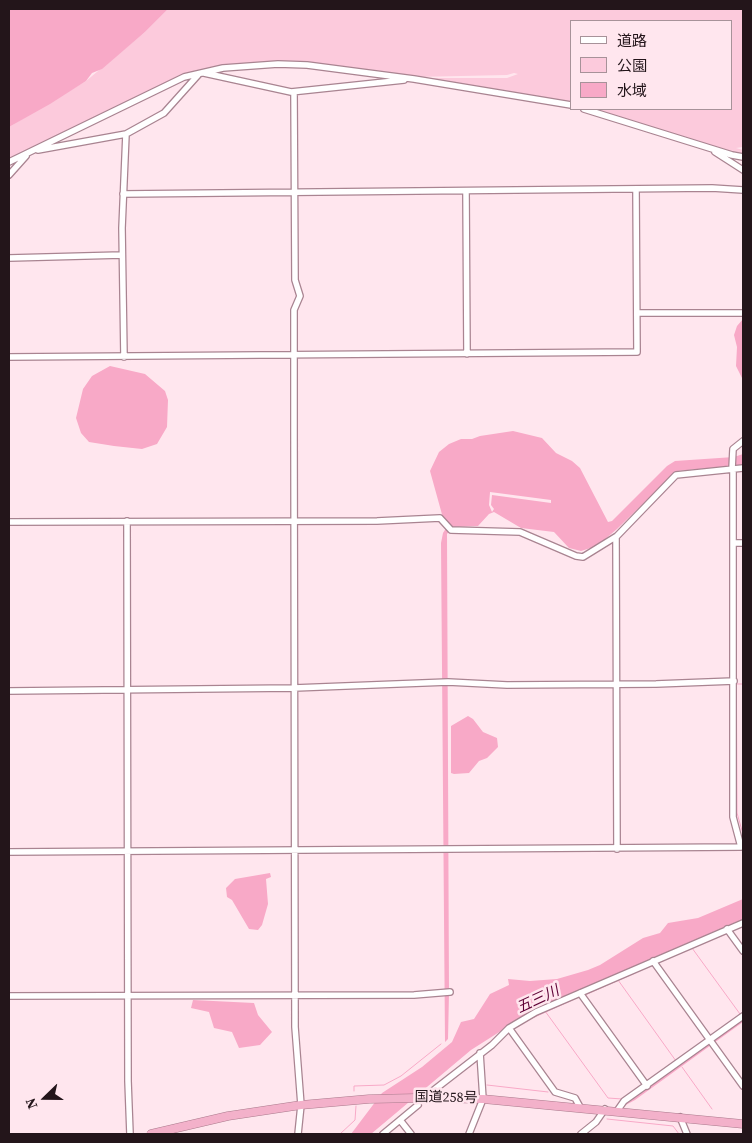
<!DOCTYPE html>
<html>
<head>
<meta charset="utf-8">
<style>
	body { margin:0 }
	#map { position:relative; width:752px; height:1143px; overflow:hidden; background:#ffe6ee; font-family:"Source Serif 4","Noto Sans JP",serif }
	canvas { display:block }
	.frame { position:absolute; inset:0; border:10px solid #23151a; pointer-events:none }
	.legend { position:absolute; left:570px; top:20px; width:162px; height:90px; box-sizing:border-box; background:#ffe6ee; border:1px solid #a79299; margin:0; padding:6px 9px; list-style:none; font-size:15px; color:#23151a }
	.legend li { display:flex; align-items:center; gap:10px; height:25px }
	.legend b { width:25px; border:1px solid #a79299 }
	.north { position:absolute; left:20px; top:1073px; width:50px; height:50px; -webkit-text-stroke:4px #ffe6ee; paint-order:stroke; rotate:248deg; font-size:14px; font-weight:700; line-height:20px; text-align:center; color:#23151a }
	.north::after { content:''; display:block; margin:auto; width:18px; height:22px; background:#23151a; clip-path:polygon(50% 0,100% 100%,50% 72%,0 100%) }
</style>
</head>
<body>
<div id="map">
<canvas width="752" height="1143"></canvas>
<div class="frame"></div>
<ul class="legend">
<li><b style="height:6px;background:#fff"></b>道路</li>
<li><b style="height:14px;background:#fccadc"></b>公園</li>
<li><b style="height:14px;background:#f8a9c7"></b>水域</li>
</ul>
<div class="north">N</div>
</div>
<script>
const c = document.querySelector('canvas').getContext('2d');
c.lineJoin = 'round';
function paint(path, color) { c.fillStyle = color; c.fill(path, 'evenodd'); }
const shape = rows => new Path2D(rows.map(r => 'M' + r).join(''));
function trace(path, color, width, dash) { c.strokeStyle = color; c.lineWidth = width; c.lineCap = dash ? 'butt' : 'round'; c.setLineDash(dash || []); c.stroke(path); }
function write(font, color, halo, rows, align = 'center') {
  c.font = font + ' "Source Serif 4","Noto Sans JP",serif'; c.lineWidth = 5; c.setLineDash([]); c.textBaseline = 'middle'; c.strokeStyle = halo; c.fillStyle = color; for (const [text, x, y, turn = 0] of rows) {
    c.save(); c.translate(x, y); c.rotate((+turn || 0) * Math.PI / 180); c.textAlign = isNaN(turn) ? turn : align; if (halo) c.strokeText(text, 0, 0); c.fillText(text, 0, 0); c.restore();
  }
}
paint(shape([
	[168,9,743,9,743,147,736,148,743,150,743,155,593,109,731,109,731,21,571,21,571,102,423,78,507,78,518,74,514,73,507,75,415,77,308,63,226,65,183,75,9,160,9,127,86,81,145,32]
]), '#fccadc');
paint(shape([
	[9,9,168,9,145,32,102,69,92,73,86,81,50,104,9,127],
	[743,319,743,380,736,366,737,347,734,335,737,326],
	[110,366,145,374,165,391,168,400,167,427,157,444,142,449,114,446,89,442,81,433,76,418,83,389,92,376],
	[513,431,542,438,556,453,572,461,580,468,608,522,612,521,667,466,675,461,734,457,743,454,743,465,677,471,617,529,597,546,581,551,569,548,554,532,521,528,494,512,489,514,478,526,452,527,447,534,449,993,448,1039,445,1042,441,543,443,533,448,525,443,518,430,471,439,452,449,444,461,439,472,439,480,436],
	[468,716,473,719,483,732,497,738,498,747,487,758,479,761,469,773,454,774,451,773,451,726],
	[270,873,271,877,266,879,268,904,262,925,258,930,249,929,232,900,227,897,226,888,235,879],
	[743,899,743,919,537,1008,471,1050,371,1134,351,1134,382,1093,422,1067,452,1042,461,1022,474,1019,490,994,509,985,508,979,530,981,557,979,588,970,600,965,643,938,660,933,668,923,698,918],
	[193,1000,254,1003,258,1015,272,1032,260,1045,239,1048,232,1032,214,1028,209,1012,191,1008],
	[743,1019,743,1022,635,1100,622,1107]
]), '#f8a9c7');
paint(shape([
	[490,492,551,500,551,503,492,495,491,505,494,509,492,512,489,505]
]), '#ffe6ee');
trace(shape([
	[736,593,737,813,743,834],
	[737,684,743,684],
	[716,938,726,934],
	[692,948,740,1014],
	[618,980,676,1061],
	[585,995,635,973],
	[545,1011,608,1098,622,1099],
	[528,1020,579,997],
	[682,1067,712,1109],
	[487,1085,548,1092],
	[354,1091,354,1086,384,1085,401,1076,441,1044],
	[607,1119,673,1126,679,1134],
	[340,1134,355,1120,356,1106]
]), '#f8a9c7', 1);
const minor = shape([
	[204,73,291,92,404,80],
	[294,92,295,280,300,296,294,310,294,432,295,1027,301,1105,298,1134],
	[584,109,732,155,743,157],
	[38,150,126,134,164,113,199,74],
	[715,152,743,170],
	[9,162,184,77,223,68,278,64,307,65,414,79,571,105],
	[9,175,26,156],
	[466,191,467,354],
	[123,194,712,188,743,190],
	[9,258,122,255],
	[637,313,743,313],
	[9,357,637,352,636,189],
	[124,357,122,228,126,134],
	[732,469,733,449,743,441],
	[127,521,128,1081,130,1134],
	[9,522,377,521,440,518,451,530,520,532,576,556,583,557,617,536,676,475,743,468],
	[616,538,617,849],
	[733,543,743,543],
	[9,691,294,688,448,682,507,685,656,684,734,681],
	[9,852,741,847,733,817,733,469],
	[727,929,743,951],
	[653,961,743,1086],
	[580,993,647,1086],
	[9,996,414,995,450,992],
	[509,1028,555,1092,575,1098,580,1107],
	[430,1093,492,1045,509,1028,536,1012,743,923],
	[617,1111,624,1101,743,1016],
	[680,1117,687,1134],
	[400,1120,411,1134],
	[383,1134,418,1105],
	[469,1134,483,1099,480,1053],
	[581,1134,596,1122,605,1109]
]);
const highway = shape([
	[151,1134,228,1116,301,1105,369,1099,417,1098,483,1099,743,1124]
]);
trace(minor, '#a98491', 8);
trace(highway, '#aa7a8c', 9);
trace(minor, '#fff', 5.5);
trace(highway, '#f3b1ca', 8);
write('14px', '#23151a', '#ffe6ee', [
	["国道258号",446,1098,1]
]);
write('italic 15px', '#5e0035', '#ffe6ee', [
	["五三川",538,1000,-25]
]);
</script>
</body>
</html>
